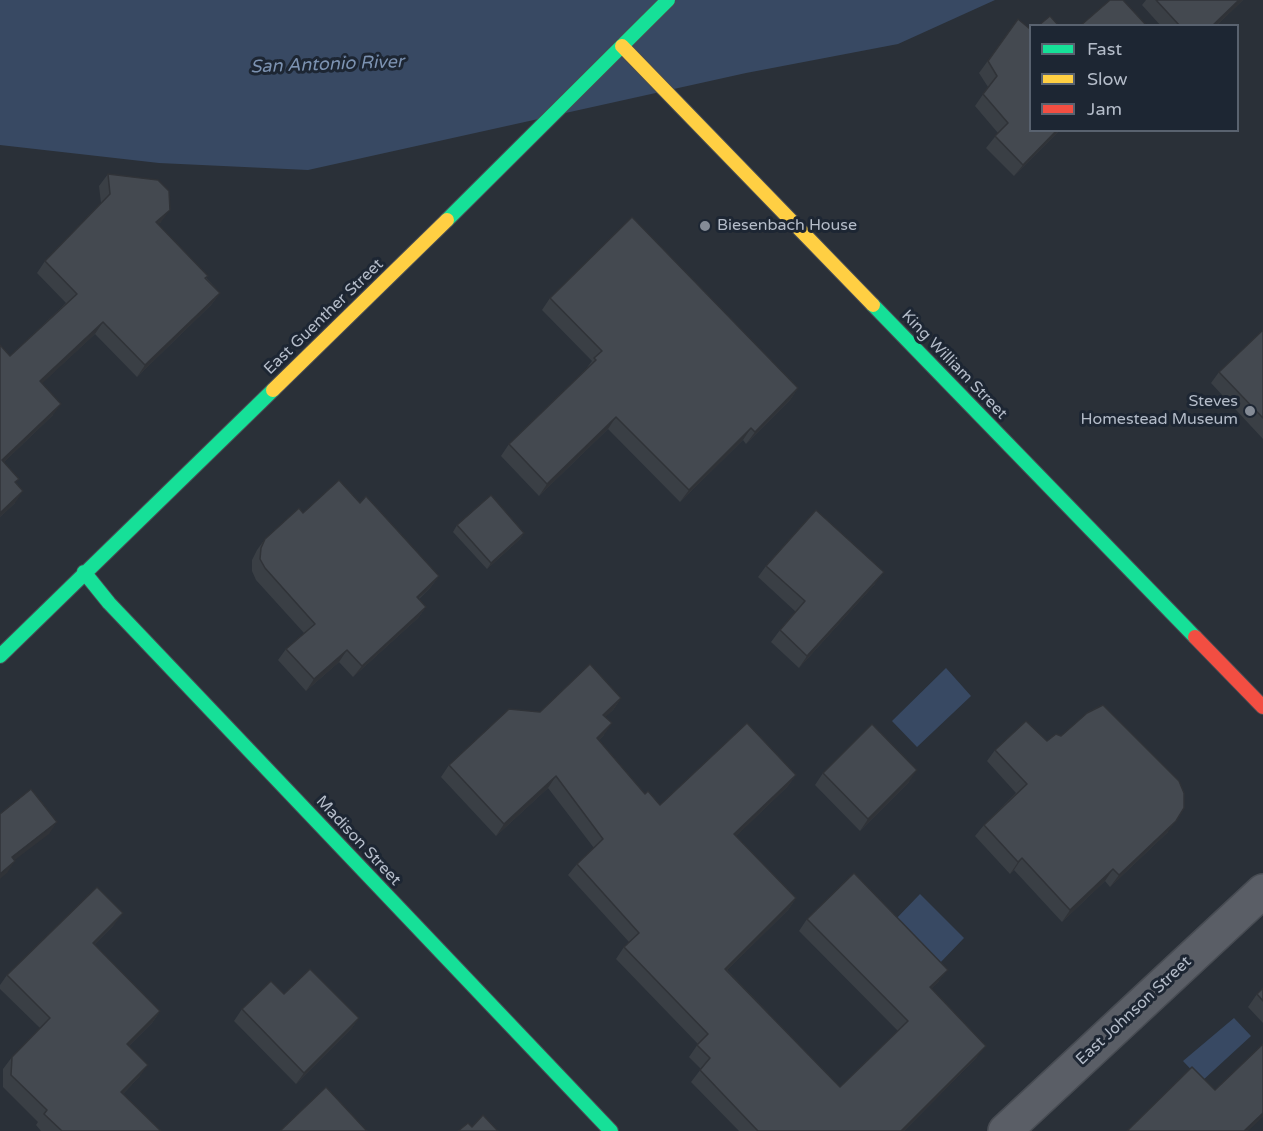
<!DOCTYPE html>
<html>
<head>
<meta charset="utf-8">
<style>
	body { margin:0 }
	#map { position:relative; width:1263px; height:1131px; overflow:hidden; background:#2a3038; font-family:"Varela Round",sans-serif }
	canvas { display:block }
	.legend { position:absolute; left:1029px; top:24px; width:210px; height:108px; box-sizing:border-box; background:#1d2633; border:2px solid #59626f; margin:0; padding:8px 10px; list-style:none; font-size:18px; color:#b4bcc9 }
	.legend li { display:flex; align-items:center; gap:12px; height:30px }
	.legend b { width:30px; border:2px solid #59626f }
</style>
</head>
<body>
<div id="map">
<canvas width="1263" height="1131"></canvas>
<ul class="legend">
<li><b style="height:8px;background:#16e098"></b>Fast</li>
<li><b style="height:8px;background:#ffcf43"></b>Slow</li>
<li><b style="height:8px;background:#f24e42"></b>Jam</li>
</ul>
</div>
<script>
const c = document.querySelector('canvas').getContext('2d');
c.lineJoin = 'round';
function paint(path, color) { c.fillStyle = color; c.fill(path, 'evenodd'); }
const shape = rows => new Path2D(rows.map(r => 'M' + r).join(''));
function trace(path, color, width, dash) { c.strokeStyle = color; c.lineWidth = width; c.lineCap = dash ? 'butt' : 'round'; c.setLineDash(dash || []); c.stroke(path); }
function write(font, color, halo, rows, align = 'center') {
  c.font = font + ' "Varela Round",sans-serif'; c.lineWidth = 6; c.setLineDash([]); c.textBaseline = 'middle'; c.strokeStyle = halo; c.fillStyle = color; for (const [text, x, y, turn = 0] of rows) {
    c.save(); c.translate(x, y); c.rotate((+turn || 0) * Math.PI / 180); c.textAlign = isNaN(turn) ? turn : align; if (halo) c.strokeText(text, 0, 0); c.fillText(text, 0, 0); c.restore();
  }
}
paint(shape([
	[0,0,995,0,898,44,746,73,308,170,159,163,0,145],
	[946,668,971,696,917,747,892,721],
	[920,894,964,938,938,965,894,921],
	[1234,1018,1251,1036,1202,1081,1183,1061]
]), '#384963');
const street = shape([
	[1005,1131,1263,891]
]);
const fast = shape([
	[447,220,668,0],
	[873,305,1195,637],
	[84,572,109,603,611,1131],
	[0,656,273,390]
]);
const slow = shape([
	[622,46,873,305],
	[273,390,447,220]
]);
const jam = shape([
	[1195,637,1263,707]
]);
trace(street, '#484c53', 36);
trace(fast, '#484c53', 16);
trace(slow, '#484c53', 16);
trace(jam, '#484c53', 16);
trace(street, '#5a5e66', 33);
trace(fast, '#16e098', 14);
trace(slow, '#ffcf43', 14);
trace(jam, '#f24e42', 14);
paint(shape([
	[1146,0,1243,0,1216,26,1161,26,1142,5],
	[1018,19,1060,130,1014,176,986,148,998,133,975,106,988,87,979,73],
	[108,174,161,222,158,224,220,293,211,305,137,377,95,334,42,383,53,415,4,462,16,483,15,503,0,517,0,345,10,356,66,303,37,273,45,261,101,203,99,186],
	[550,298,798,388,790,400,746,444,743,440,680,502,608,429,539,496,501,456,509,444,586,369,592,361,542,310],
	[1263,330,1263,439,1211,383,1219,372],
	[360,503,439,576,430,588,419,599,426,607,418,618,353,677,339,662,306,691,278,660,286,649,304,633,256,580,252,571,252,560,257,550,265,539,303,513],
	[457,525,524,533,520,539,487,569,453,532],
	[766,566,875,584,799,668,771,642,780,630,796,612,758,577],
	[621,698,613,710,605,717,604,735,599,740,645,794,660,805,796,775,787,787,736,836,796,898,788,910,727,970,840,1087,898,1031,799,931,807,919,939,981,931,989,977,1057,904,1131,739,1131,691,1082,701,1069,689,1057,698,1044,616,959,624,947,629,942,568,875,577,864,594,848,548,788,496,836,441,777,449,765,540,712],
	[1047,741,1168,832,1110,887,1105,881,1062,922,1014,870,1010,874,975,836,984,825,1016,793,987,761,995,750],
	[823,773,909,782,860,831,815,785],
	[114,925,94,945,160,1011,152,1023,129,1046,140,1076,123,1094,161,1131,41,1131,36,1125,38,1122,3,1087,3,1069,12,1057,40,1028,0,989,0,985,7,975],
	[1263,988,1263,1023,1248,1007,1257,994],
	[284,994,359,1018,351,1029,296,1084,234,1021,242,1009]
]), '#3a3f45');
paint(shape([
	[1239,0,1243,0,1216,26,1212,26],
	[1057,130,1060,130,1014,176,1023,165],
	[170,210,161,222,148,234,156,222],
	[220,293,211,305,137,377,145,365],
	[103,322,95,334,32,393,40,381],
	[798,388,790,400,746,444,755,432],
	[61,404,53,415,0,466,2,460],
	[616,417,608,429,539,496,547,484],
	[751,428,743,440,680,502,689,490],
	[23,491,15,503,0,517,0,513],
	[524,533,520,539,487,569,491,563],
	[884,572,875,584,799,668,807,656],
	[439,576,430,588,408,608,417,597],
	[426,607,418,618,353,677,362,666],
	[347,650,339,662,306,691,314,679],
	[621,698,613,710,595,727,603,715],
	[612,723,604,735,589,750,597,738],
	[917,770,909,782,860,831,868,819],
	[796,775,787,787,726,846,734,834],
	[556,776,548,788,496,836,504,824],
	[1176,821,1168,832,1110,887,1119,875],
	[57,822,49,834,3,869,12,857],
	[1022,858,1014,870,1010,874,1018,862],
	[15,861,7,873,0,879,0,874],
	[1113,869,1105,881,1062,922,1070,910],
	[796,898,788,910,717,980,725,969],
	[123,913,114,925,84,955,93,943],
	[948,970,939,981,922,999,930,987],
	[160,1011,152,1023,119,1056,127,1044],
	[359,1018,351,1029,296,1084,304,1073],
	[986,1046,977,1057,904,1131,901,1131],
	[148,1065,140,1076,113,1104,121,1092],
	[1263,1113,1263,1117,1248,1131,1244,1131]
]), '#303338');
const building = shape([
	[1110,0,1123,0,1147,26,1080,26,1110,0],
	[1156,0,1239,0,1212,26,1180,26,1156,0],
	[1050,16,1059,26,1038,26,1050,16],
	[1018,19,1030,29,1030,130,1057,130,1023,165,995,136,1008,123,983,94,997,76,988,61,1018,19],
	[108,174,158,180,169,191,170,210,156,222,208,276,205,278,220,293,145,365,103,322,40,381,61,404,2,460,19,479,15,482,23,491,0,513,0,345,10,356,77,294,45,261,110,194,108,174],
	[632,217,798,388,755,432,751,428,689,490,616,417,547,484,509,444,596,360,594,358,602,351,550,298,632,217],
	[1263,330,1263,418,1219,372,1263,330],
	[339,480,360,503,366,496,439,576,417,597,426,607,362,666,347,650,314,679,286,649,315,624,265,568,260,559,261,548,265,539,299,508,303,513,339,480],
	[491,495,524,533,491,563,457,525,491,495],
	[816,510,884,572,807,656,780,630,805,601,766,566,816,510],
	[590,664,621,698,603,715,612,723,597,738,645,794,648,791,660,805,747,723,796,775,734,834,796,898,725,969,840,1087,908,1021,807,919,854,873,948,970,930,987,986,1046,901,1131,758,1131,700,1070,710,1058,697,1045,708,1034,624,947,639,933,577,864,603,839,556,776,504,824,449,765,509,709,540,712,590,664],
	[1103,705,1179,781,1184,793,1184,808,1176,821,1119,875,1113,869,1070,910,1022,858,1018,862,984,825,1027,784,995,750,1026,721,1047,741,1056,734,1061,736,1087,713,1103,705],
	[872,724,917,770,868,819,823,773,872,724],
	[31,789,57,822,12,857,15,861,0,874,0,814,31,789],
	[97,887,123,913,93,943,160,1011,127,1044,148,1065,121,1092,161,1131,62,1131,44,1114,47,1110,11,1075,12,1057,50,1018,7,975,97,887],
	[310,969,359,1018,304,1073,242,1009,271,981,284,994,310,969],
	[1263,988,1263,1001,1257,994,1263,988],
	[1263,1044,1263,1113,1244,1131,1127,1131,1192,1067,1215,1090,1263,1044],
	[326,1087,367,1131,280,1131,326,1087],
	[483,1115,498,1131,458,1131,468,1123,472,1127,483,1115]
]);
paint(building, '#444950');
trace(building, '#303338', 1.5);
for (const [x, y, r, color] of [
	[705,226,6,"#848b96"],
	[1250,411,6,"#848b96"]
]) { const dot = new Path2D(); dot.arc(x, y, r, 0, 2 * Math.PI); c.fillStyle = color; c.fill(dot); trace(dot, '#1d2633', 2); }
write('16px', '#b4bcc9', '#1d2633', [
	["Biesenbach House",717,226],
	["Steves",1238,402,"right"],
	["Homestead Museum",1238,420,"right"]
], 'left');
write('16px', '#b4bcc9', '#1d2633', [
	["East Guenther Street",324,317,-44],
	["King William Street",954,365,46],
	["Madison Street",358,841,47],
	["East Johnson Street",1134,1011,-43]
]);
write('italic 18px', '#7c92b1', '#1d2633', [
	["San Antonio River",327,65,-2]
]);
</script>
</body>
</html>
